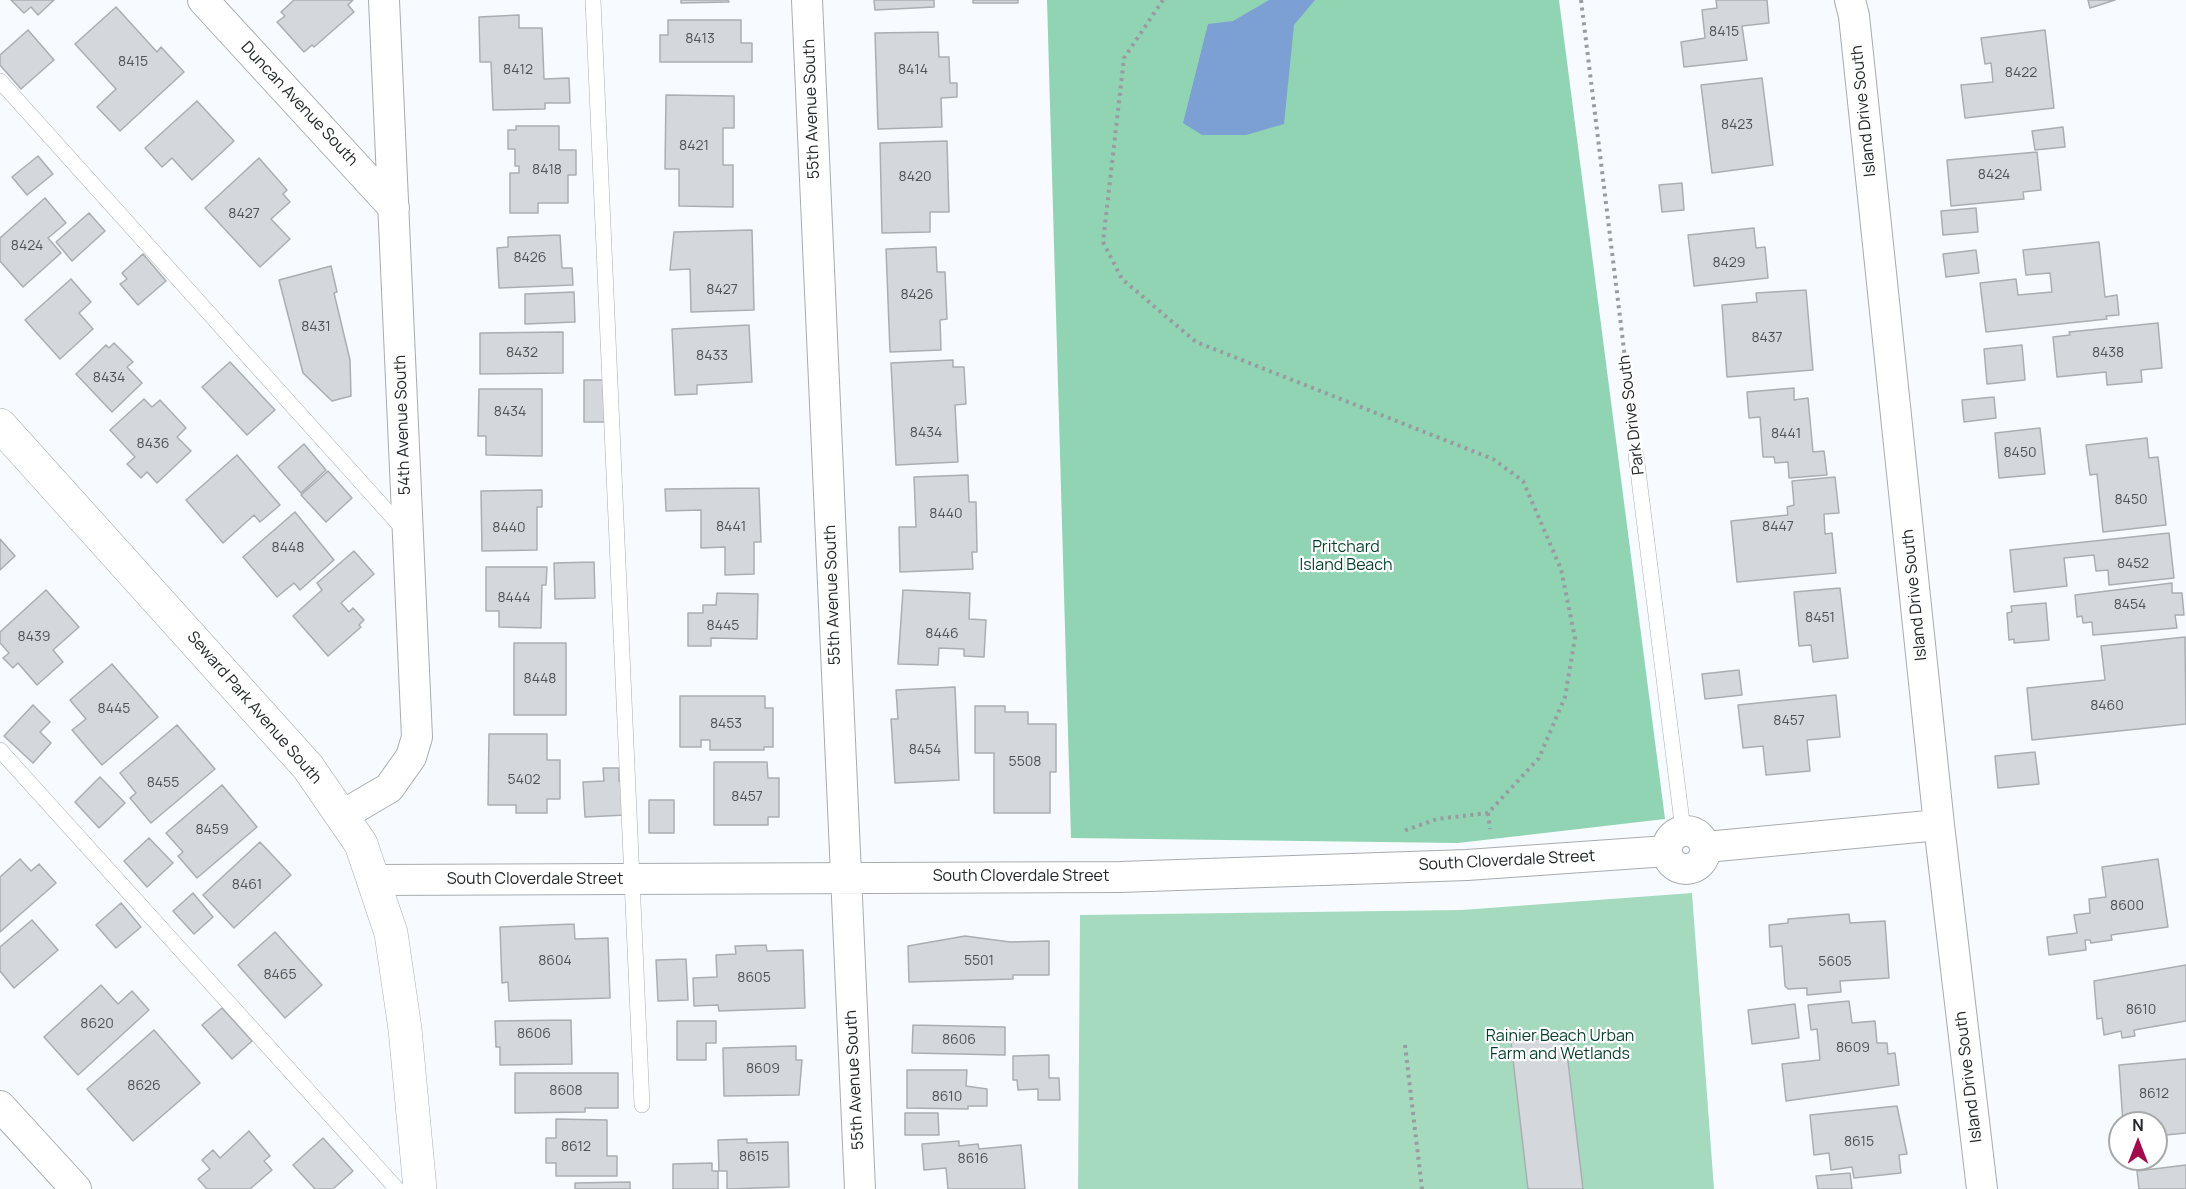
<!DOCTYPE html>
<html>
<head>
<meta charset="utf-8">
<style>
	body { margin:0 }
	#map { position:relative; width:2186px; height:1189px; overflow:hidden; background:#f7fbff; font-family:Manrope,sans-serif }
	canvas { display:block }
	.north { position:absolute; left:2108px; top:1111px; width:60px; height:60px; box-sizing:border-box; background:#fff; border:2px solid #a7a8a9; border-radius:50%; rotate:0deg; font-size:16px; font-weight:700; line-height:24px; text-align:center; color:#242627 }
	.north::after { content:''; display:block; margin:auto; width:21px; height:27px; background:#a10a4d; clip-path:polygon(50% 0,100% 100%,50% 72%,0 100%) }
</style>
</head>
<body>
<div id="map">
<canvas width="2186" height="1189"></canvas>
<div class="north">N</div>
</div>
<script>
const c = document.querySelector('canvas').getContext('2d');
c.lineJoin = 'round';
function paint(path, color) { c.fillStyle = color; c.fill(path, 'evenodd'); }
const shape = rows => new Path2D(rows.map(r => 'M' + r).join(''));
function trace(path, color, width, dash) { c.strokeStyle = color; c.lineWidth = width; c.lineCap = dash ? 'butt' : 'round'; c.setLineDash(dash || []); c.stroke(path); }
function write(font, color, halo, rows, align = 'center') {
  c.font = font + ' Manrope,sans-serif'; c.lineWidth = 4.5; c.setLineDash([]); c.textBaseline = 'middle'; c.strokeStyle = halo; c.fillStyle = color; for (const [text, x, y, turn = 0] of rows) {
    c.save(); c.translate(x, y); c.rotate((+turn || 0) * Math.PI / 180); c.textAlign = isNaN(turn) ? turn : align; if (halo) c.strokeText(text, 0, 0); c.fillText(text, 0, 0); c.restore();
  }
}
paint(shape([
	[1692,893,1714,1189,1078,1189,1080,915,1462,910]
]), '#a5dabf');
paint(shape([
	[1047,0,1559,0,1665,819,1458,843,1071,838]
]), '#90d4b3');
paint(shape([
	[1269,0,1315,0,1294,25,1284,124,1246,135,1202,135,1183,123,1208,24,1233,21]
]), '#7ca0d3');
const building = shape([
	[11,0,54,0,38,15,31,7,24,13,11,0],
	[294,0,353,0,348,5,354,12,314,47,312,45,304,52,277,22,285,16,281,12,294,0],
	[681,0,728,0,729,2,681,3,681,0],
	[874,0,934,0,934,7,875,10,874,0],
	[973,0,1018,0,1018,3,973,3,973,0],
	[1716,0,1767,0,1769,23,1742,26,1747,60,1684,67,1681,42,1705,38,1702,10,1717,8,1716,0],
	[2088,0,2115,0,2090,8,2088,0],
	[116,7,157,52,161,47,184,72,120,131,97,107,116,89,75,44,116,7],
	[519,15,519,28,542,28,544,79,569,78,570,103,545,103,545,109,493,110,491,62,480,62,479,17,519,15],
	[668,20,741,20,741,43,752,43,752,62,660,62,660,35,668,35,668,20],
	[28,30,54,60,21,89,0,65,0,55,28,30],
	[2045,30,2054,108,1965,118,1961,85,1993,82,1991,63,1985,64,1981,38,2045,30],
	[938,32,939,57,949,57,950,83,957,83,957,97,941,98,942,127,878,129,875,33,938,32],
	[1762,78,1773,165,1712,173,1701,85,1762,78],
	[666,95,734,96,734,128,723,128,723,165,733,165,733,207,679,206,679,169,665,169,666,95],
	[197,101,234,141,192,180,172,158,162,167,145,148,197,101],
	[516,126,559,126,559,150,576,150,576,175,568,175,568,203,538,203,538,213,510,213,510,173,519,173,519,166,515,166,515,149,508,149,508,130,516,130,516,126],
	[2063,127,2065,147,2035,150,2032,131,2063,127],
	[947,141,949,212,930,212,930,232,882,233,880,143,947,141],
	[2037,152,2041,190,2023,192,2024,199,1951,206,1947,160,2037,152],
	[38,156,53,174,27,195,12,177,38,156],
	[259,158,287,190,283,194,290,202,271,219,290,239,260,267,205,208,259,158],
	[1682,183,1684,210,1662,212,1659,185,1682,183],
	[45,198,66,223,48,238,61,253,23,287,0,261,0,238,45,198],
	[1976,208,1978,232,1943,235,1941,211,1976,208],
	[89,213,105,231,72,261,56,242,89,213],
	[1754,228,1756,248,1765,247,1768,278,1694,286,1688,235,1754,228],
	[752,230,754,310,691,312,690,269,670,270,674,232,752,230],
	[560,235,562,268,572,268,573,285,499,288,497,248,508,247,508,237,560,235],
	[2099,242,2105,297,2117,295,2119,315,2106,316,2107,319,1986,332,1980,283,2016,279,2018,295,2052,292,2050,273,2026,275,2023,250,2099,242],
	[936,247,937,272,945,272,947,319,940,320,941,350,890,352,886,249,936,247],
	[1976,250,1979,273,1946,277,1943,254,1976,250],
	[143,254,166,281,138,305,120,284,127,279,122,273,143,254],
	[331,266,337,292,334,293,350,360,351,396,332,401,303,373,279,280,331,266],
	[71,279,91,302,79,313,93,329,60,359,25,320,71,279],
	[1806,290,1813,370,1727,377,1722,305,1757,302,1756,293,1806,290],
	[574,292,575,322,525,324,525,294,574,292],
	[2158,323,2162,368,2141,370,2142,382,2107,385,2106,372,2057,377,2053,337,2070,335,2069,332,2158,323],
	[749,325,752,382,697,385,697,394,675,395,672,329,749,325],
	[563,332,563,373,480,374,480,333,563,332],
	[114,343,133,362,127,367,142,383,112,412,76,374,106,345,109,348,114,343],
	[2022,345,2025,380,1987,384,1984,349,2022,345],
	[953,360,953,367,964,367,966,404,955,405,958,462,896,465,891,363,953,360],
	[230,362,275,410,247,435,202,387,230,362],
	[584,380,608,380,606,422,584,422,584,380],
	[1794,388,1794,400,1808,398,1813,452,1824,451,1827,475,1789,478,1788,462,1775,463,1774,457,1763,457,1760,417,1749,418,1747,392,1794,388],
	[479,389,542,389,542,456,486,455,486,436,478,436,479,389],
	[1994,397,1996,418,1964,422,1962,400,1994,397],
	[144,399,152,407,160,400,186,428,177,437,191,451,157,483,147,472,141,478,127,464,135,457,110,430,144,399],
	[2040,428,2045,474,1999,478,1995,433,2040,428],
	[2147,438,2149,458,2158,457,2166,525,2103,532,2097,474,2090,475,2086,445,2147,438],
	[304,444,326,470,301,493,278,467,304,444],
	[237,455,280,505,260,522,254,515,223,543,186,500,237,455],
	[328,471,352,498,326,522,301,495,328,471],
	[968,475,969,502,976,502,977,552,972,552,973,569,900,572,899,527,916,527,914,477,968,475],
	[1835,477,1839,513,1824,514,1825,534,1832,533,1836,573,1737,582,1731,521,1788,515,1787,507,1794,505,1792,481,1835,477],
	[759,488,761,542,754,542,754,574,725,575,725,547,701,548,701,510,666,511,665,489,759,488],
	[542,490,542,507,537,507,537,550,482,551,481,491,542,490],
	[295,512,334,560,300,590,294,583,277,597,243,557,295,512],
	[2169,533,2174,578,2109,585,2108,570,2096,571,2094,555,2064,558,2067,586,2014,592,2010,550,2169,533],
	[0,539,15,556,0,570,0,539],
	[354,551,374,574,341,603,349,612,353,608,364,620,359,625,361,627,328,656,293,616,322,590,317,583,354,551],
	[594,562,595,598,555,599,554,563,594,562],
	[486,567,547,567,546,585,542,585,541,628,499,627,499,611,486,611,486,567],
	[2172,583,2172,593,2182,593,2184,615,2175,615,2177,628,2093,635,2092,622,2083,623,2082,616,2077,617,2075,595,2172,583],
	[1840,588,1848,658,1813,662,1811,645,1799,646,1794,592,1840,588],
	[46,590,79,627,53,650,63,662,37,685,18,663,13,668,3,658,9,653,0,643,0,632,46,590],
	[903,590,970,593,969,619,986,620,984,657,964,656,964,649,939,648,938,665,898,664,903,590],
	[717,593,758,594,757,639,711,638,711,646,688,646,688,613,703,613,703,605,716,605,717,593],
	[2046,603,2049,640,2014,643,2014,639,2009,640,2007,613,2012,612,2011,606,2046,603],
	[2185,637,2186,724,2032,740,2027,688,2105,680,2101,646,2185,637],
	[514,643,566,643,566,715,514,715,514,643],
	[112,664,158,717,102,765,72,730,86,719,70,700,112,664],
	[1739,670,1742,695,1705,699,1702,674,1739,670],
	[955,687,959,780,895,783,891,719,898,719,896,690,955,687],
	[1836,695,1840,737,1807,740,1810,771,1766,775,1763,746,1743,748,1738,705,1836,695],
	[680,696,765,696,765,708,773,708,773,747,764,747,764,750,710,750,710,740,701,740,701,747,680,747,680,696],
	[33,705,50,722,40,732,51,743,33,763,4,736,33,705],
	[975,706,1005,706,1005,712,1028,712,1028,724,1056,724,1056,772,1050,772,1050,813,994,813,994,753,975,753,975,706],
	[177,725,215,769,151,823,130,798,136,793,120,773,177,725],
	[489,734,547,734,547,760,560,760,560,799,547,799,547,813,516,813,516,805,488,805,489,734],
	[2035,752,2039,784,1998,788,1995,756,2035,752],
	[714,762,767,762,768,778,779,778,779,817,768,817,768,825,714,825,714,762],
	[603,768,619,768,619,781,625,781,626,815,585,817,583,782,604,781,603,768],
	[100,777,125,803,99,828,75,802,100,777],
	[222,785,257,827,197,878,178,856,183,852,166,833,222,785],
	[649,800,674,800,674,833,649,833,649,800],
	[149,838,173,863,147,887,124,861,149,838],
	[260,842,291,875,234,928,203,895,260,842],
	[20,859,31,871,39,864,56,883,0,932,0,877,20,859],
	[2158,859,2168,927,2111,935,2112,940,2091,943,2090,940,2085,940,2086,950,2049,955,2047,937,2077,933,2074,915,2090,913,2089,899,2106,897,2102,867,2158,859],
	[193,893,213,917,194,934,173,911,193,893],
	[121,903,141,927,116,948,96,925,121,903],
	[1849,914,1850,923,1885,921,1889,978,1840,981,1841,992,1807,995,1807,988,1788,989,1785,986,1782,946,1770,947,1769,925,1788,923,1788,919,1849,914],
	[32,920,58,950,14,988,0,971,0,947,32,920],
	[574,924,575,939,608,938,610,998,509,1001,508,982,502,983,500,927,574,924],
	[275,932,322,985,285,1018,238,965,275,932],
	[965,936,1010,942,1049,941,1049,975,1013,975,1013,979,909,982,908,946,965,936],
	[766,945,767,951,803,950,805,1008,719,1011,718,1005,694,1006,693,978,717,977,716,955,736,954,735,946,766,945],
	[686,959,688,1000,658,1001,656,960,686,959],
	[2186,965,2186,1021,2134,1030,2135,1036,2122,1038,2121,1031,2104,1035,2102,1018,2097,1019,2094,981,2186,965],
	[101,985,118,1004,132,991,149,1010,78,1075,44,1037,101,985],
	[1849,1001,1852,1023,1875,1021,1877,1043,1887,1043,1888,1054,1895,1053,1899,1085,1786,1101,1782,1064,1820,1060,1817,1029,1811,1030,1808,1005,1849,1001],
	[1795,1004,1799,1038,1752,1044,1748,1010,1795,1004],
	[222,1008,252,1041,232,1059,202,1025,222,1008],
	[571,1020,572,1064,500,1065,500,1047,496,1047,495,1021,571,1020],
	[677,1021,716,1021,716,1043,706,1043,706,1060,677,1060,677,1021],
	[913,1025,1005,1027,1005,1055,912,1053,913,1025],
	[154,1030,200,1083,133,1141,87,1089,154,1030],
	[1565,1036,1583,1189,1528,1189,1511,1042,1565,1036],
	[796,1046,796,1060,802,1060,799,1095,724,1096,723,1048,796,1046],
	[1049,1055,1049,1078,1059,1078,1060,1100,1038,1100,1038,1089,1018,1090,1017,1080,1013,1080,1013,1056,1049,1055],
	[2186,1059,2186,1133,2156,1136,2156,1123,2123,1123,2119,1065,2186,1059],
	[907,1070,967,1070,966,1086,987,1089,987,1106,968,1106,968,1109,907,1108,907,1070],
	[515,1073,618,1073,618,1108,585,1108,585,1112,515,1113,515,1073],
	[1897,1106,1907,1154,1899,1155,1901,1173,1854,1178,1852,1167,1831,1170,1829,1153,1814,1155,1810,1115,1897,1106],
	[905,1113,938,1113,939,1135,905,1135,905,1113],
	[556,1119,607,1120,607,1156,617,1156,617,1176,556,1176,556,1163,546,1163,546,1138,556,1138,556,1119],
	[249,1131,270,1156,264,1161,272,1170,250,1189,207,1189,198,1179,210,1169,202,1160,213,1150,220,1158,249,1131],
	[323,1138,353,1171,333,1189,315,1189,293,1165,323,1138],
	[747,1139,747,1143,788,1142,789,1187,727,1189,727,1171,719,1171,718,1140,747,1139],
	[959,1141,959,1146,978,1144,979,1149,1021,1145,1025,1189,948,1189,946,1168,924,1170,922,1144,959,1141],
	[712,1163,712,1171,718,1171,718,1189,673,1189,673,1164,712,1163],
	[2186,1165,2186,1189,2139,1189,2137,1171,2186,1165],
	[1850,1173,1852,1189,1818,1189,1816,1176,1850,1173],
	[630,1182,630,1189,575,1189,575,1183,630,1182]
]);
paint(building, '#d4d8dc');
trace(building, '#aaaeb2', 1.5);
const service = shape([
	[593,0,642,1105],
	[0,81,405,531],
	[1636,455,1683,830],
	[0,750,397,1189]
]);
const minor = shape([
	[203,0,394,208],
	[807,0,860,1189],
	[1850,0,1854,16,1939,825,1982,1189],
	[343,815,389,788,411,757,417,737,384,0],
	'1667 850a19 19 0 1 1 38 0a19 19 0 1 1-38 0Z',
	[1706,847,1939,825],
	[375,880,1120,877,1467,865,1667,851],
	[0,1106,76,1189]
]);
const tertiary = shape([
	[0,425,308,767,361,844,391,933,405,1029,420,1189]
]);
trace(service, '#a8acaf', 16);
trace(minor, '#a8acaf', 32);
trace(tertiary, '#a8acaf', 34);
trace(shape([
	[1163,0,1124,58,1103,242,1122,279,1196,342,1493,459,1523,481,1561,569,1575,638,1565,697,1539,758,1488,813,1437,819,1403,831],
	[1581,0,1634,431],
	[1488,813,1490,829],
	[1405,1045,1422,1189]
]), '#999c9f', 4, [3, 4.5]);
trace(service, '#fff', 15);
trace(minor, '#fff', 30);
trace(tertiary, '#fff', 33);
write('14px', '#505254', null, [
	["8415",1724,32],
	["8413",700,39],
	["8415",133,62],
	["8412",518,70],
	["8414",913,70],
	["8422",2021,73],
	["8423",1737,125],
	["8421",694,146],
	["8418",547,170],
	["8424",1994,175],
	["8420",915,177],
	["8427",244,214],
	["8424",27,246],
	["8426",530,258],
	["8429",1729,263],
	["8427",722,290],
	["8426",917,295],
	["8431",316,327],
	["8437",1767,338],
	["8432",522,353],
	["8438",2108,353],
	["8433",712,356],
	["8434",109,378],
	["8434",510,412],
	["8434",926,433],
	["8441",1786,434],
	["8436",153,444],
	["8450",2020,453],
	["8450",2131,500],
	["8440",946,514],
	["8441",731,527],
	["8447",1778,527],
	["8440",509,528],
	["8448",288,548],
	["8452",2133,564],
	["8444",514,598],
	["8454",2130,605],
	["8451",1820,618],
	["8445",723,626],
	["8446",942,634],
	["8439",34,637],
	["8448",540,679],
	["8460",2107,706],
	["8445",114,709],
	["8457",1789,721],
	["8453",726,724],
	["8454",925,750],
	["5508",1025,762],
	["5402",524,780],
	["8455",163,783],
	["8457",747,797],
	["8459",212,830],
	["8461",247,885],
	["8600",2127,906],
	["8604",555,961],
	["5501",979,961],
	["5605",1835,962],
	["8465",280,975],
	["8605",754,978],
	["8610",2141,1010],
	["8620",97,1024],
	["8606",534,1034],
	["8606",959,1040],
	["8609",1853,1048],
	["8609",763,1069],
	["8626",144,1086],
	["8608",566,1091],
	["8612",2154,1094],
	["8610",947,1097],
	["8615",1859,1142],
	["8612",576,1147],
	["8615",754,1157],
	["8616",973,1159]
]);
write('16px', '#242627', '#fff', [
	["Duncan Avenue South",299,104,47],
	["55th Avenue South",812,109,-92],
	["Island Drive South",1864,111,-96],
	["Park Drive South",1632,415,-97],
	["54th Avenue South",403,425,-92],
	["55th Avenue South",833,595,-92],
	["Island Drive South",1915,595,-96],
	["Seward Park Avenue South",254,708,49],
	["South Cloverdale Street",1507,861,-3],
	["South Cloverdale Street",1021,877],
	["South Cloverdale Street",535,880],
	["Island Drive South",1969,1077,-97],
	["55th Avenue South",855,1080,-93]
]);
write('16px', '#043f2a', '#fff', [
	["Pritchard",1346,548],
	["Island Beach",1346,566],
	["Rainier Beach Urban",1560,1037],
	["Farm and Wetlands",1560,1055]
]);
</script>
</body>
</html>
